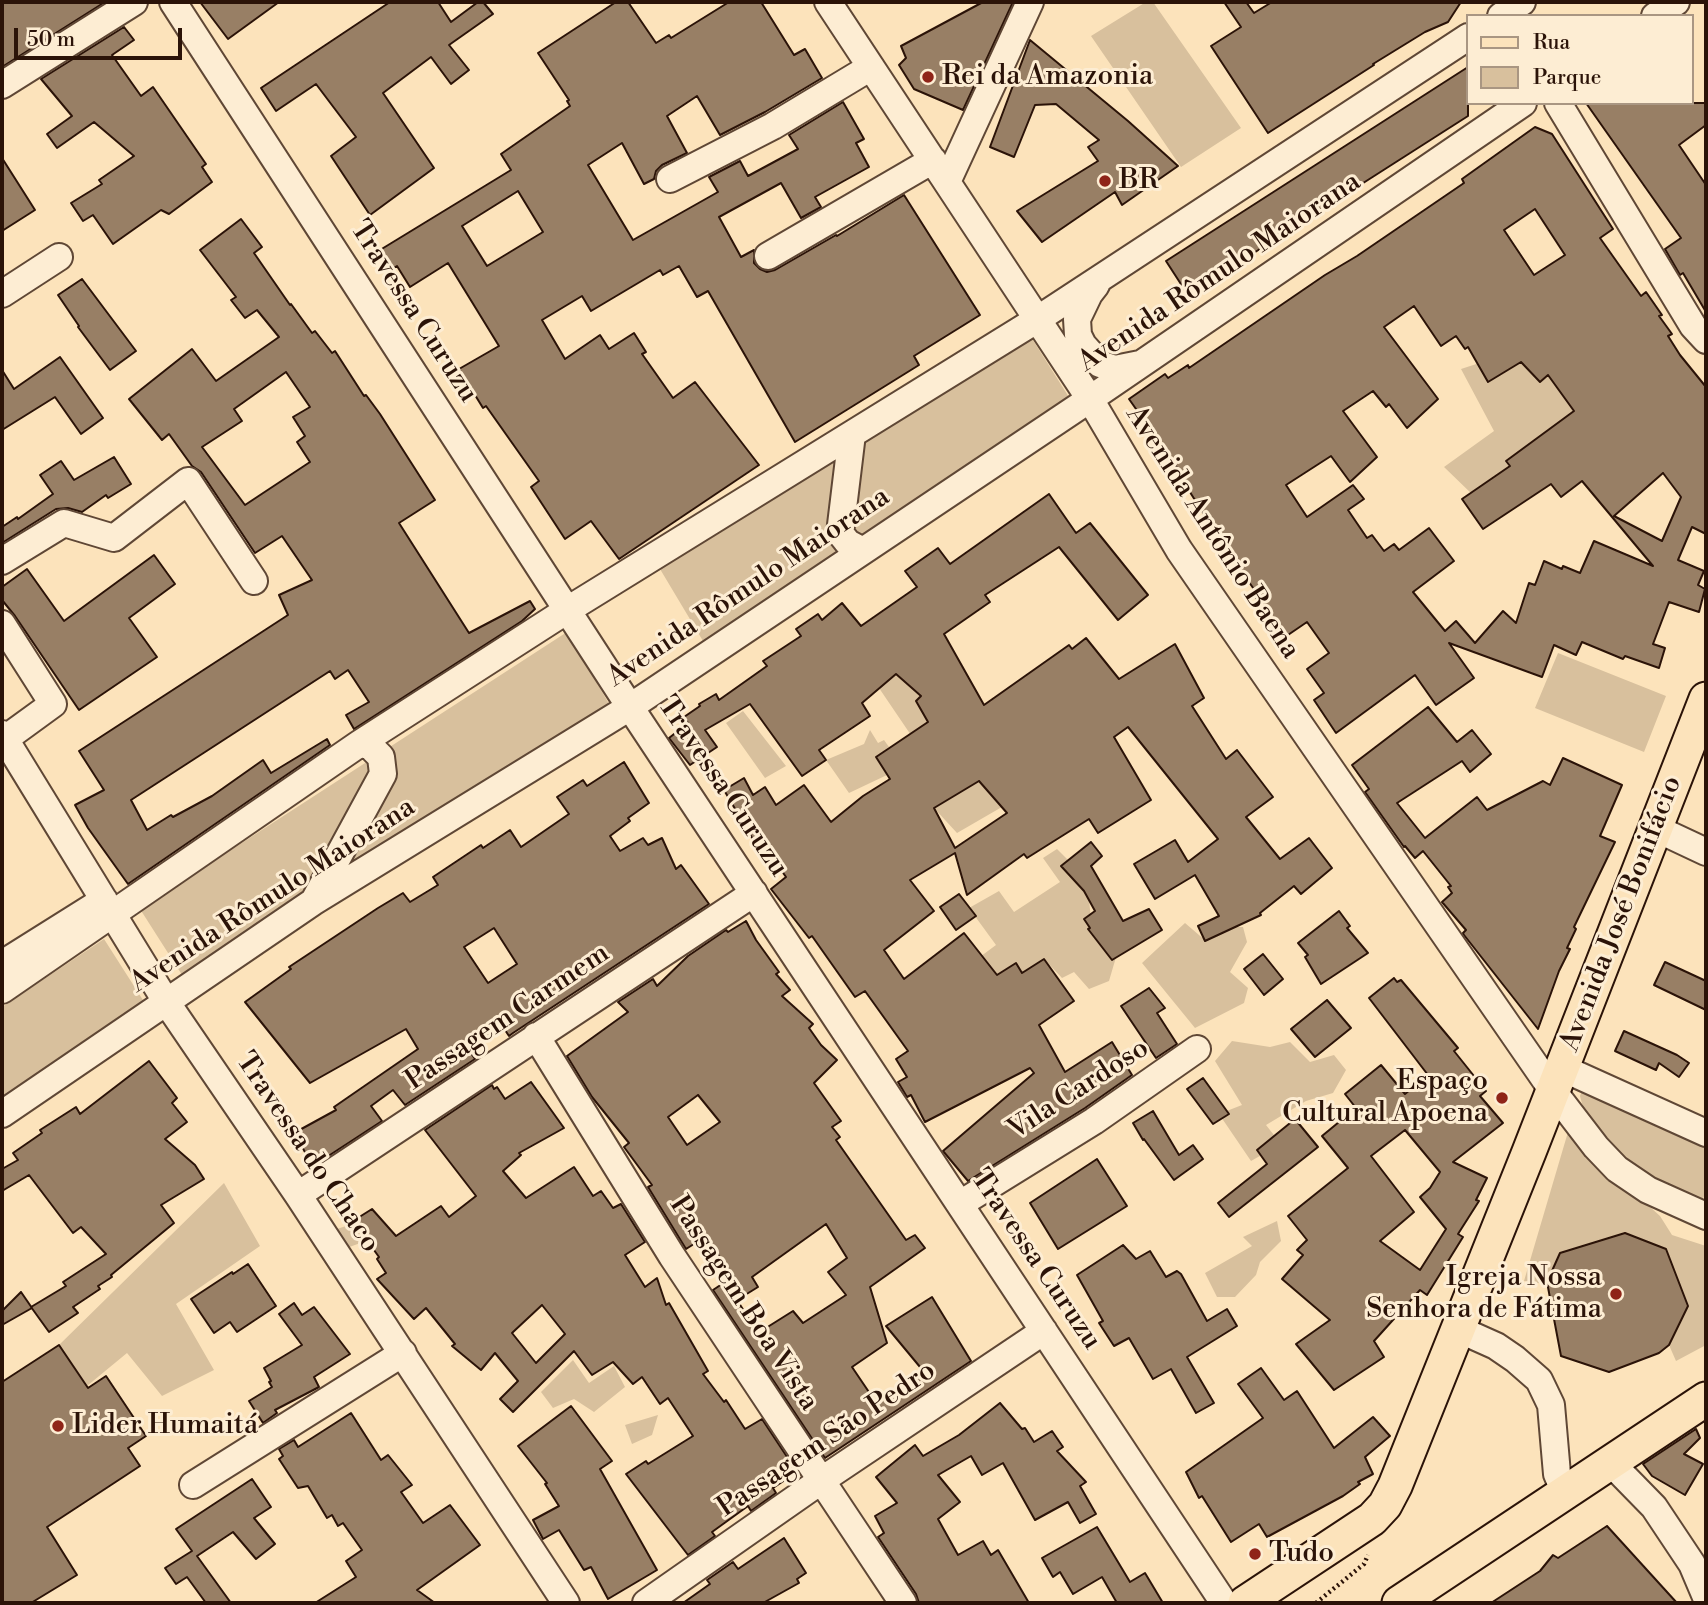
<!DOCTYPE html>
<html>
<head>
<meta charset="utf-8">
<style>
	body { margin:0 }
	#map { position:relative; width:1708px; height:1605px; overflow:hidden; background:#fce3bb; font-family:"Libre Bodoni",serif }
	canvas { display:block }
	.frame { position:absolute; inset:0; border:4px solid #2b1308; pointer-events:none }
	.legend { position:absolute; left:1466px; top:14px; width:228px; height:91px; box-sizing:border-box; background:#fdedd3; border:2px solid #a99682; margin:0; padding:9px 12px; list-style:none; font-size:21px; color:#2b1308 }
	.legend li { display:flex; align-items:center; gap:14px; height:35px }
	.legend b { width:35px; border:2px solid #a99682 }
	.scale { position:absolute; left:14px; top:28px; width:168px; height:32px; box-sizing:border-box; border:4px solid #2b1308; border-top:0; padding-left:9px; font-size:21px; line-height:24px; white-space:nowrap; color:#2b1308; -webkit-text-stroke:5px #fdedd3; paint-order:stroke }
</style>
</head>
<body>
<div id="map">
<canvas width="1708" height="1605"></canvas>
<div class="frame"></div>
<ul class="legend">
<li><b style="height:9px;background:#fce3bb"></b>Rua</li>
<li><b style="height:19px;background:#d8c09d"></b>Parque</li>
</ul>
<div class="scale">50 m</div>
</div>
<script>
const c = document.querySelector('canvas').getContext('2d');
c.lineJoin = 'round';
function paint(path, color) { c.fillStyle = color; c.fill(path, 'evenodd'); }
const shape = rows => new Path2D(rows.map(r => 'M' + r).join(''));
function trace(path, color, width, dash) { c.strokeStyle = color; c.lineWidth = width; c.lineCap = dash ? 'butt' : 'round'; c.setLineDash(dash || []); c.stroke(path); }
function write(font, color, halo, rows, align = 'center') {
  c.font = font + ' "Libre Bodoni",serif'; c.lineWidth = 6; c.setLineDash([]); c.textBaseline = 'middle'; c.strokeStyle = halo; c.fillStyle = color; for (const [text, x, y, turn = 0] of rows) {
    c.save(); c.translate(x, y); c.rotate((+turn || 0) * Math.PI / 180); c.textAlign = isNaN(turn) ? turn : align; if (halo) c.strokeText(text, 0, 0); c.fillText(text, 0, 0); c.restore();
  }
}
paint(shape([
	[1146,2,1153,2,1241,128,1181,167,1091,36],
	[1031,337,1072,402,703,641,660,569],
	[1547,341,1590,425,1474,496,1444,467,1494,431,1461,369],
	[567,632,612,709,184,978,140,909],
	[1558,653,1666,696,1644,752,1535,708],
	[887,670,916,672,927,690,916,701,934,731,917,744,879,688],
	[743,711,786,766,765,778,726,723],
	[870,730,878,743,884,740,889,747,876,757,887,775,849,793,826,760,864,744],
	[993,764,1014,800,957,833,934,808],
	[1057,849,1087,879,1092,930,1119,947,1109,981,1089,989,1074,972,1062,978,1044,959,1040,984,961,971,996,945,969,908,999,891,1014,912,1060,882,1043,858],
	[1185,923,1206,941,1217,935,1225,927,1243,927,1247,942,1230,972,1248,988,1244,1003,1195,1028,1142,963],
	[104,939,148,1008,2,1102,2,1007],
	[1232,1041,1270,1047,1290,1042,1310,1062,1334,1055,1346,1070,1333,1093,1306,1101,1266,1125,1281,1144,1251,1161,1219,1114,1242,1105,1215,1061],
	[1585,1083,1706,1140,1706,1192,1700,1205,1622,1162,1584,1111,1580,1096],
	[1568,1132,1660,1216,1672,1235,1706,1246,1706,1345,1676,1361,1669,1345,1688,1305,1524,1281],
	[224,1183,260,1246,176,1304,214,1370,162,1396,127,1353,87,1386,59,1345],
	[1277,1221,1281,1241,1260,1262,1256,1275,1235,1297,1217,1297,1205,1273,1252,1246,1243,1237],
	[352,1224,366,1241,341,1250,331,1231],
	[573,1360,589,1383,614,1366,625,1387,594,1412,574,1399,553,1408,541,1392],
	[658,1415,652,1435,632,1444,625,1425]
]), '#d8c09d');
const building = shape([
	[2,2,105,2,2,67,2,2],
	[200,2,279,2,228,39,200,2],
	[390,2,438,2,451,22,478,2,483,2,493,14,449,45,469,70,451,84,431,57,383,93,434,168,370,215,331,156,356,137,316,84,276,111,261,88,390,2],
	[616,2,628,2,656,43,669,35,671,38,729,2,761,2,794,55,805,49,822,78,765,112,720,135,697,96,667,116,687,153,662,165,656,171,654,179,644,184,622,143,588,165,633,240,718,192,709,177,740,161,748,176,798,149,789,135,843,102,864,139,856,143,869,167,815,197,821,207,801,218,781,183,719,217,741,257,754,250,754,263,760,269,767,272,775,270,836,235,837,236,904,195,980,315,914,356,919,365,795,442,708,291,697,297,679,266,663,275,660,270,591,311,582,296,542,320,565,359,600,335,609,349,634,333,646,352,642,354,673,398,695,382,759,465,619,559,591,521,565,539,531,487,539,481,486,406,483,408,459,369,499,346,448,263,410,287,397,266,392,269,380,250,511,170,501,154,570,106,567,101,569,100,538,53,616,2],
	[518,191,543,232,487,266,462,226,518,191],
	[983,2,1013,2,963,110,914,89,899,65,906,58,901,46,983,2],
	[1224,2,1246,2,1254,13,1272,2,1461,2,1448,22,1425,32,1373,64,1374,65,1268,133,1211,46,1241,27,1224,2],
	[124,27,134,40,112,55,141,96,153,87,206,164,202,167,212,182,169,214,161,210,113,244,93,215,83,221,71,203,102,184,99,180,134,156,94,122,57,148,47,134,72,116,41,79,124,27],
	[1030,40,1128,121,1178,166,1122,205,1115,192,1042,242,1017,211,1098,161,1088,147,1099,140,1056,104,1035,105,1014,157,990,147,1030,40],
	[1468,67,1468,116,1188,295,1166,261,1468,67],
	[1586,103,1706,103,1706,125,1679,145,1706,185,1706,312,1683,273,1680,275,1665,249,1681,238,1586,103],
	[1535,127,1552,134,1613,229,1600,238,1641,296,1646,292,1662,315,1659,316,1672,334,1668,336,1680,355,1706,387,1706,534,1692,527,1678,560,1704,571,1698,585,1705,589,1699,612,1669,602,1653,644,1665,648,1659,668,1625,656,1623,659,1582,642,1576,655,1554,645,1542,677,1449,643,1474,678,1436,705,1415,675,1336,733,1314,700,1324,693,1307,669,1329,653,1307,622,1285,637,1253,594,1256,592,1231,557,1181,478,1183,476,1129,399,1165,374,1168,378,1188,365,1189,368,1325,275,1357,256,1464,183,1462,179,1535,127],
	[1535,209,1565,255,1534,275,1504,230,1535,209],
	[1414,306,1441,346,1456,336,1465,349,1468,347,1488,382,1521,362,1540,382,1548,375,1574,411,1506,461,1510,466,1462,499,1483,529,1551,484,1561,497,1582,481,1653,566,1594,541,1580,573,1563,566,1562,569,1544,561,1535,585,1529,583,1516,623,1503,611,1475,643,1456,621,1445,631,1413,592,1454,561,1429,528,1399,550,1394,544,1384,551,1372,535,1367,538,1348,510,1364,499,1353,485,1307,517,1286,485,1331,456,1350,482,1377,457,1343,411,1373,391,1386,407,1389,404,1407,428,1438,399,1384,327,1414,306],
	[1663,473,1681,497,1662,541,1614,516,1663,473],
	[2,158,35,210,2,231,2,158],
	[241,219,262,247,254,253,290,305,291,304,312,333,315,331,332,353,335,351,364,396,366,395,380,414,435,500,399,523,469,633,530,601,535,609,522,621,354,729,346,715,369,702,348,670,335,679,330,671,131,800,147,830,171,815,173,817,212,796,263,760,271,773,327,739,330,745,128,884,88,828,75,805,104,790,79,751,288,615,279,595,312,580,282,536,255,553,201,472,192,466,169,434,162,440,129,399,192,349,216,381,279,337,257,310,245,318,231,300,236,297,200,250,241,219],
	[286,372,310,407,293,417,305,436,297,442,310,462,245,505,202,447,242,421,234,409,286,372],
	[82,279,136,351,110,370,78,327,79,326,58,295,82,279],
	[60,357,103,418,81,434,55,397,2,430,2,370,14,389,60,357],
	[114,457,131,484,108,498,106,495,82,512,68,508,56,509,2,543,2,527,17,517,18,519,53,494,40,475,61,461,74,480,114,457],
	[1049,494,1076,533,1090,523,1148,595,1118,620,1059,547,985,595,990,602,944,634,984,705,1069,645,1072,649,1086,638,1119,679,1175,644,1204,698,1192,706,1226,759,1237,750,1273,797,1246,817,1280,859,1309,838,1332,868,1301,894,1294,886,1260,913,1261,915,1205,941,1198,926,1219,916,1195,875,1155,899,1134,864,1175,840,1188,862,1218,839,1128,727,1114,737,1151,800,1098,833,1089,819,1027,858,1024,854,967,895,955,853,910,880,934,911,884,950,904,979,964,933,997,975,1016,963,1022,973,1044,959,1074,1001,1039,1025,1065,1072,1112,1042,1132,1075,1085,1108,968,1181,943,1151,1034,1073,1030,1068,925,1122,911,1095,907,1097,898,1082,907,1077,896,1059,908,1051,865,991,855,997,812,936,809,938,771,889,786,877,760,840,755,843,724,790,744,778,753,795,765,787,776,805,804,785,831,822,863,796,890,779,876,757,928,722,916,701,921,696,896,674,862,703,870,716,819,750,826,760,802,776,750,704,705,730,717,747,690,765,669,738,688,723,684,717,700,706,699,704,716,694,719,700,767,666,763,661,801,636,796,629,818,614,822,620,842,603,861,626,917,587,905,571,938,548,950,564,1049,494],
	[979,781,1007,813,955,848,934,808,979,781],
	[154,555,175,584,129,618,157,657,79,710,15,616,2,600,2,587,27,569,64,621,154,555],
	[1428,707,1457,742,1472,730,1491,754,1470,772,1462,761,1397,803,1425,838,1477,797,1487,810,1543,781,1550,785,1563,758,1622,785,1600,836,1615,842,1574,927,1576,929,1567,948,1570,949,1559,971,1538,1029,1464,935,1463,933,1466,930,1442,902,1452,893,1448,887,1451,886,1423,851,1415,858,1405,846,1404,847,1365,792,1369,789,1352,765,1428,707],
	[624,762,649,803,628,818,630,821,610,836,620,851,643,838,648,845,662,838,676,869,681,865,709,904,513,1033,509,1036,503,1027,469,1050,475,1059,405,1105,393,1090,371,1106,382,1121,313,1166,294,1133,336,1110,334,1107,418,1049,406,1029,310,1083,245,1002,291,969,289,967,378,908,403,893,410,902,438,885,433,877,481,845,483,848,510,830,521,847,569,814,557,797,583,780,587,786,624,762],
	[494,928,517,964,488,983,464,947,494,928],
	[1091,842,1102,856,1091,866,1123,921,1149,909,1162,930,1112,960,1088,929,1090,928,1084,919,1095,911,1084,891,1061,866,1091,842],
	[959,894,976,916,956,930,940,907,959,894],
	[1339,911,1350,926,1347,928,1368,953,1321,984,1305,957,1308,955,1298,943,1339,911],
	[746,921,756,940,779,972,776,974,790,990,782,996,813,1024,809,1028,821,1045,837,1060,814,1083,841,1121,832,1127,840,1137,836,1140,906,1240,915,1235,925,1248,870,1287,887,1343,852,1367,875,1401,925,1373,886,1326,932,1297,971,1361,825,1458,713,1290,734,1276,705,1237,686,1249,648,1187,652,1185,624,1147,629,1143,592,1097,567,1056,628,1012,618,1002,653,979,657,986,688,956,726,930,728,932,746,921],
	[698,1095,720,1122,687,1145,668,1117,698,1095],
	[826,1224,847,1258,828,1272,846,1295,803,1323,793,1311,758,1333,737,1300,758,1287,752,1277,826,1224],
	[1263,954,1283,979,1264,995,1244,969,1263,954],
	[1665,962,1706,981,1706,1010,1654,985,1665,962],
	[1394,978,1397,982,1401,980,1458,1048,1454,1051,1486,1091,1480,1096,1503,1123,1453,1162,1487,1178,1476,1200,1479,1201,1458,1234,1463,1237,1427,1295,1420,1290,1374,1341,1384,1357,1334,1390,1296,1344,1330,1320,1282,1279,1303,1255,1297,1250,1307,1240,1288,1216,1348,1168,1322,1136,1356,1108,1345,1094,1381,1065,1405,1094,1428,1075,1369,998,1394,978],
	[1405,1130,1440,1172,1430,1188,1420,1197,1446,1229,1420,1270,1380,1241,1414,1212,1371,1156,1405,1130],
	[1149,988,1165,1008,1157,1013,1177,1044,1156,1058,1121,1006,1149,988],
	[1327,1000,1351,1028,1315,1057,1291,1029,1327,1000],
	[1624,1031,1677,1055,1689,1063,1679,1077,1659,1063,1656,1070,1615,1051,1624,1031],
	[149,1061,177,1098,172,1103,187,1122,165,1139,195,1165,204,1179,161,1205,174,1223,111,1275,112,1277,98,1286,100,1289,73,1307,78,1313,49,1332,31,1307,66,1286,63,1282,106,1254,81,1227,73,1233,29,1175,2,1191,2,1169,18,1160,13,1153,42,1133,40,1130,76,1107,80,1114,149,1061],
	[1203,1078,1229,1114,1213,1124,1187,1089,1203,1078],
	[531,1082,564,1128,519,1153,521,1155,503,1171,526,1198,574,1167,593,1196,601,1191,613,1208,621,1204,645,1242,625,1255,645,1287,657,1278,666,1305,669,1303,708,1371,703,1374,724,1402,726,1400,745,1429,762,1419,797,1472,773,1488,776,1493,751,1511,748,1506,712,1532,715,1536,688,1555,626,1474,646,1461,648,1464,693,1436,668,1398,660,1404,642,1377,633,1384,613,1362,592,1375,574,1351,513,1412,500,1399,518,1381,495,1353,481,1370,452,1346,455,1344,426,1308,414,1319,377,1279,386,1273,377,1259,379,1257,353,1221,372,1209,396,1236,441,1206,449,1217,476,1196,425,1130,492,1085,494,1089,497,1087,505,1099,531,1082],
	[542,1305,565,1334,536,1363,512,1333,542,1305],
	[1153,1111,1179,1155,1193,1145,1203,1159,1174,1180,1144,1139,1143,1140,1133,1123,1153,1111],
	[1295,1119,1318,1147,1229,1217,1218,1203,1267,1164,1257,1150,1295,1119],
	[1097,1159,1127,1206,1058,1249,1030,1203,1097,1159],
	[1625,1233,1666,1249,1688,1306,1669,1345,1659,1353,1609,1372,1561,1356,1547,1282,1560,1253,1625,1233],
	[1123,1245,1136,1259,1150,1251,1166,1277,1177,1271,1181,1274,1207,1321,1227,1309,1237,1326,1187,1357,1214,1403,1196,1413,1171,1369,1153,1379,1129,1338,1114,1346,1099,1323,1103,1321,1077,1275,1123,1245],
	[248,1264,276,1306,237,1332,230,1322,214,1333,191,1299,232,1272,233,1274,248,1264],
	[21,1292,32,1308,2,1325,2,1311,21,1292],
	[294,1303,302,1315,314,1307,350,1354,314,1377,319,1387,275,1410,277,1413,263,1423,249,1401,272,1387,269,1382,271,1381,264,1368,302,1345,279,1314,294,1303],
	[59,1345,88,1388,106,1376,146,1436,128,1448,140,1466,47,1527,77,1575,31,1603,2,1603,2,1382,59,1345],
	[1261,1368,1284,1400,1297,1391,1334,1448,1373,1417,1390,1436,1365,1457,1373,1474,1358,1482,1360,1484,1343,1496,1267,1537,1259,1524,1231,1542,1202,1496,1199,1498,1186,1472,1263,1418,1238,1384,1261,1368],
	[1000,1403,1022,1429,1025,1428,1034,1442,1052,1431,1063,1447,1057,1451,1086,1482,1080,1486,1096,1514,1080,1523,1068,1502,1035,1520,1003,1463,982,1475,971,1456,938,1475,960,1502,938,1519,958,1555,983,1541,991,1555,998,1550,1029,1603,919,1603,916,1594,878,1537,884,1533,875,1516,897,1503,876,1477,915,1445,923,1456,959,1435,1000,1403],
	[571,1406,612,1461,600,1469,657,1570,608,1599,591,1567,584,1570,559,1530,543,1539,533,1520,559,1506,545,1484,547,1483,518,1446,571,1406],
	[351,1413,381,1460,388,1455,412,1485,401,1492,423,1523,450,1505,480,1545,417,1590,435,1603,315,1603,356,1577,346,1561,362,1550,343,1523,338,1526,332,1515,327,1518,308,1486,298,1488,279,1459,283,1456,279,1449,294,1440,298,1447,351,1413],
	[1696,1429,1700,1438,1684,1454,1703,1464,1685,1495,1652,1476,1643,1464,1696,1429],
	[252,1479,271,1507,254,1518,275,1544,256,1559,233,1532,197,1556,231,1603,206,1603,187,1577,176,1584,165,1568,192,1551,176,1529,252,1479],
	[1607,1526,1677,1603,1491,1603,1540,1571,1553,1555,1558,1558,1607,1526],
	[1097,1527,1130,1582,1145,1573,1163,1603,1117,1603,1102,1577,1073,1594,1060,1572,1053,1577,1042,1558,1097,1527],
	[784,1538,806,1573,797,1579,799,1583,763,1603,683,1603,710,1584,707,1580,733,1562,738,1569,784,1538]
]);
paint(building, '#987f65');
trace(building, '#2b1308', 2);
const minor = shape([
	[173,2,630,707,1224,1603],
	[828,2,1090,399,1179,550,1553,1091,1596,1147,1617,1169,1648,1190,1706,1216],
	[1501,16,1522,2],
	[1655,16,1676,2],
	[2,85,134,2],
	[1558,103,1693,326,1706,340],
	[670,179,773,126,871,67],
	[947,182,1030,2],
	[768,256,933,160],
	[1096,285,1089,294,1077,319,1078,335,1083,345,1100,364,1115,369,1140,364],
	[2,294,59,257],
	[852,434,840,533,848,543,861,550],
	[2,561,64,523,114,538,188,481,254,581],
	[2,624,53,704,5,739],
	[2,734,167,1003,298,1195,566,1603],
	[1655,828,1706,852],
	[314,901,383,774,381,757,370,746,359,744],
	[2,964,104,900],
	[2,990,359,744,569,609,1038,319,1468,37],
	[536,1036,672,1256,903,1603],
	[1562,1068,1706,1133],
	[2,1114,313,902,630,707,1090,399,1523,103],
	[298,1195,754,893],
	[960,1204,1094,1121,1197,1049],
	[1458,1329,1496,1346,1515,1359,1539,1380,1551,1405,1557,1474,1565,1493],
	[1610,1462,1654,1507,1692,1564,1706,1597],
	[193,1485,403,1353],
	[646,1603,822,1480,1044,1331]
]);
const major = shape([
	[1245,1603,1372,1519,1385,1505,1395,1486,1529,1152,1706,699],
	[1399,1603,1706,1399]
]);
trace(minor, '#5f4735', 30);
trace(major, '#2b1308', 37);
trace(shape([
	[1316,1603,1364,1564,1368,1555]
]), '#2b1308', 4.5, [2, 3.5]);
trace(minor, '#fdedd3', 26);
trace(major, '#fce3bb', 33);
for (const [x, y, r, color] of [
	[928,77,7,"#8f2418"],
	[1105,181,7,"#8f2418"],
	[1502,1098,7,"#8f2418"],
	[1616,1294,7,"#8f2418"],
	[58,1426,7,"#8f2418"],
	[1255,1554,7,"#8f2418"]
]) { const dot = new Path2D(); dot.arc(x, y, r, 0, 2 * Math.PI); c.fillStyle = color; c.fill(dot); trace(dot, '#fdedd3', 2.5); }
write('28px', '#2b1308', '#fdedd3', [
	["Rei da Amazonia",942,77],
	["BR",1119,181],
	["Espaço",1488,1082,"right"],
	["Cultural Apoena",1488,1114,"right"],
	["Igreja Nossa",1602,1278,"right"],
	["Senhora de Fátima",1602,1310,"right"],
	["Lider Humaitá",72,1426],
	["Tudo",1269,1554]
], 'left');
write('28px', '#2b1308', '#fdedd3', [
	["Avenida Rômulo Maiorana",1220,273,-34],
	["Travessa Curuzu",413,312,57],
	["Avenida Antônio Baena",1212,533,57],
	["Avenida Rômulo Maiorana",749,588,-34],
	["Travessa Curuzu",722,787,56],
	["Avenida Rômulo Maiorana",273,896,-33],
	["Avenida José Bonifácio",1622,914,-69],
	["Passagem Carmem",508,1018,-34],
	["Vila Cardoso",1079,1090,-33],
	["Travessa do Chaco",307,1153,56],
	["Travessa Curuzu",1035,1260,56],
	["Passagem Boa Vista",743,1304,57],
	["Passagem São Pedro",827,1440,-34]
]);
</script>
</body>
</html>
